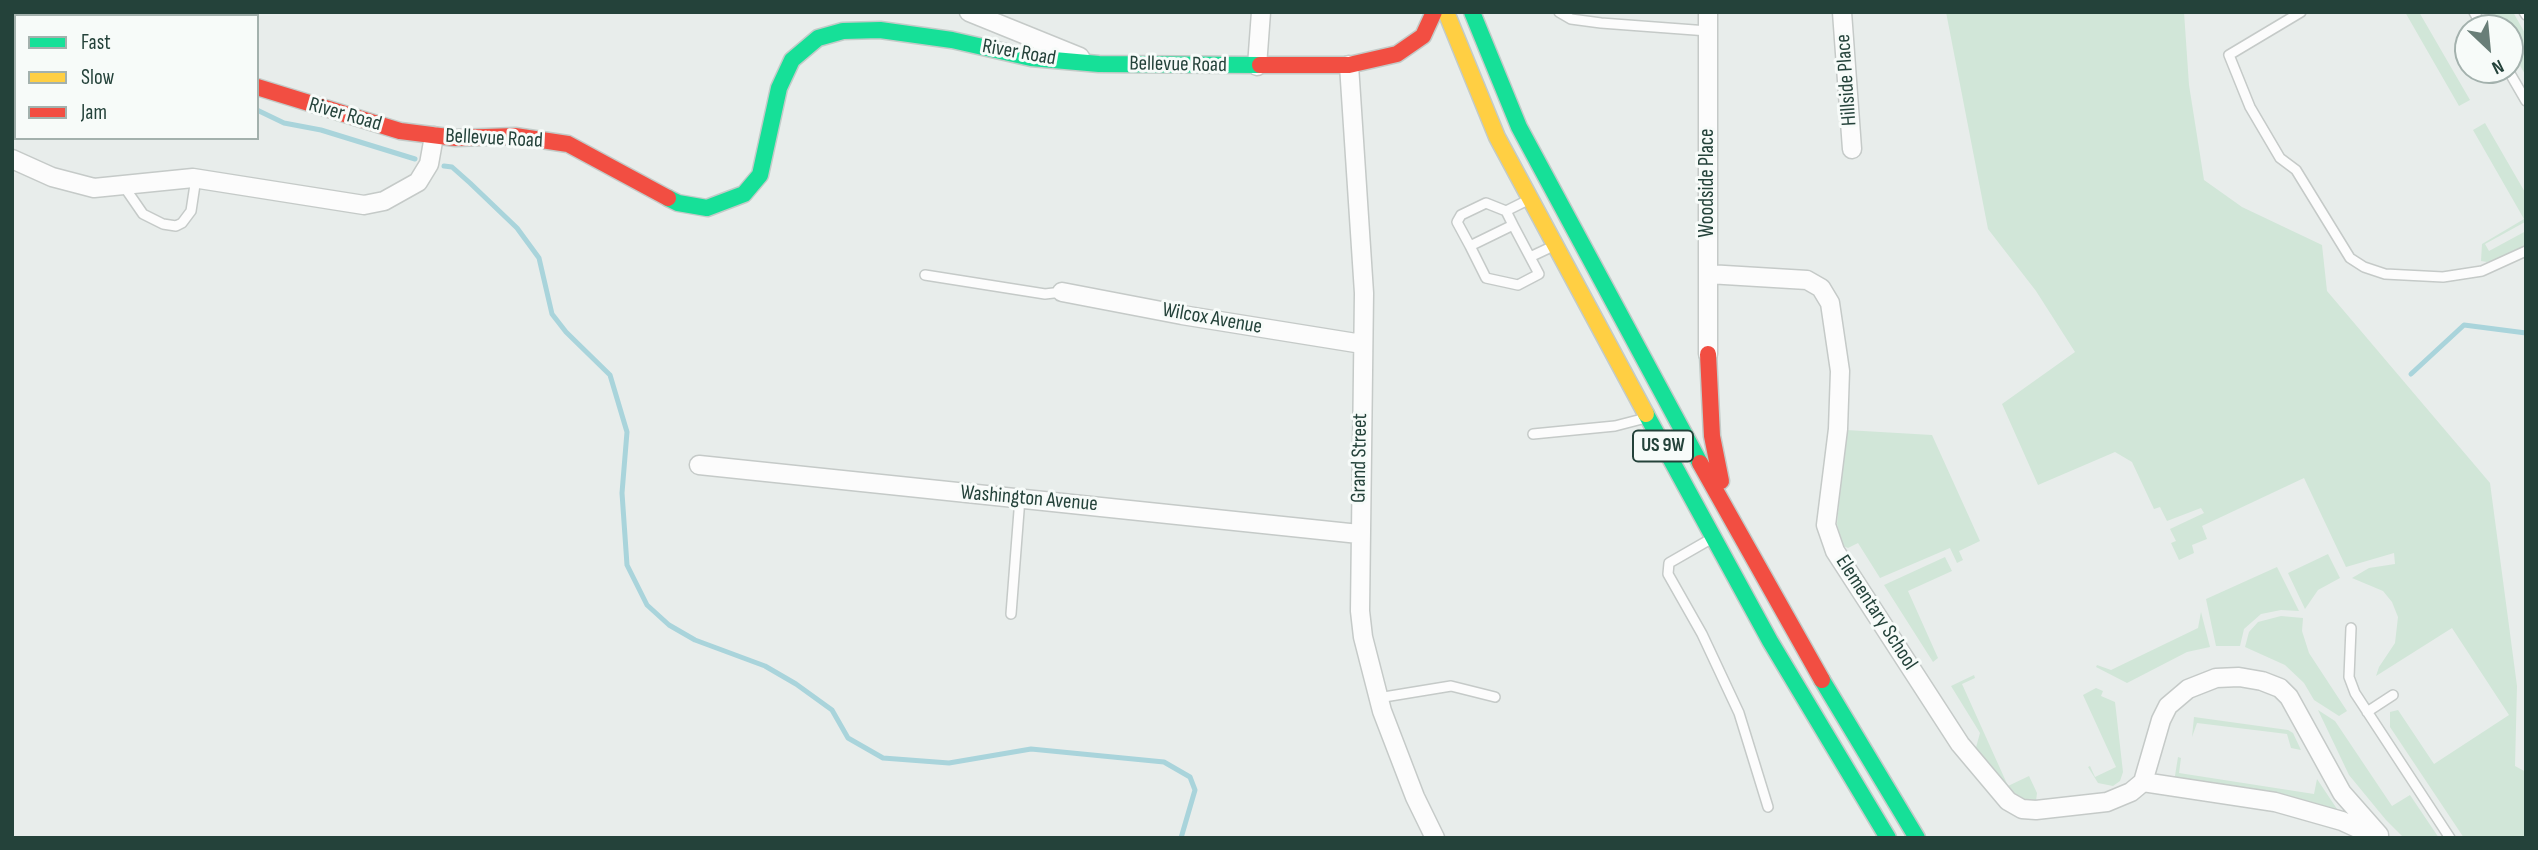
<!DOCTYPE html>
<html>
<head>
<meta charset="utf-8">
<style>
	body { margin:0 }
	#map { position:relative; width:2538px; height:850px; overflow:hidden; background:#e8edeb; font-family:"Sofia Sans Condensed",sans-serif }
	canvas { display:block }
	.frame { position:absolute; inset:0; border:14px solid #24423a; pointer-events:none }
	.legend { position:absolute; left:14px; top:14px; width:245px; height:126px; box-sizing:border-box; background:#f7fbf9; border:2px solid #a3b1ad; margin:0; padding:9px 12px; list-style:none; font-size:21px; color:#24423a }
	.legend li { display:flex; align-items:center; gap:14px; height:35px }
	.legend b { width:35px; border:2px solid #a3b1ad }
	.north { position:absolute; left:2454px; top:14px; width:70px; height:70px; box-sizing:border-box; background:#f7fbf9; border:2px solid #a3b1ad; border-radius:50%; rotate:154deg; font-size:19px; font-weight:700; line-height:28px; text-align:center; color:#24423a }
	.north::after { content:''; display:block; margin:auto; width:24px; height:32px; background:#697e78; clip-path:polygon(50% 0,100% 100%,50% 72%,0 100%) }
</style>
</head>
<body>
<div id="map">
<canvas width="2538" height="850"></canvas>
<div class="frame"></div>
<ul class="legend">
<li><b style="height:9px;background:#16e098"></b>Fast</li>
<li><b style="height:9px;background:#ffcf43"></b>Slow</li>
<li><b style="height:9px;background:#f24e42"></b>Jam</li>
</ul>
<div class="north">N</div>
</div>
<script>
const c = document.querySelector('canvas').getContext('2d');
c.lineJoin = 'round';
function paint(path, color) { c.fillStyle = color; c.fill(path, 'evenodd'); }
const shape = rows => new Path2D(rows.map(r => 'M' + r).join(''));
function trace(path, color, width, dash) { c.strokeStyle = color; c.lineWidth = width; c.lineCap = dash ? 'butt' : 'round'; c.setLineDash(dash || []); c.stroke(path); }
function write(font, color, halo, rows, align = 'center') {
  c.font = font + ' "Sofia Sans Condensed",sans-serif'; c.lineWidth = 6; c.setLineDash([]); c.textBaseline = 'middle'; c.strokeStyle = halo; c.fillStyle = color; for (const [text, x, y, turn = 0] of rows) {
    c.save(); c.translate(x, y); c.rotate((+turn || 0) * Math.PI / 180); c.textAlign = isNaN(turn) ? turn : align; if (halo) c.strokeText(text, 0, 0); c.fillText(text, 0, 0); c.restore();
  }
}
paint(shape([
	[1946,12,2184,12,2189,85,2204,180,2242,207,2322,245,2327,291,2490,483,2517,686,2515,766,2526,772,2526,838,2464,838,2390,727,2390,712,2398,710,2434,764,2509,715,2452,628,2376,676,2379,667,2395,643,2398,617,2392,602,2383,591,2352,578,2369,568,2395,564,2394,553,2346,567,2304,478,2202,526,2207,539,2192,545,2194,553,2179,560,2171,543,2176,541,2170,529,2204,513,2201,508,2167,521,2160,507,2154,509,2132,462,2115,452,2038,485,2002,404,2075,352,2036,291,1988,229],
	[2405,12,2419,12,2470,100,2459,106],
	[2490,12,2513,12,2526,35,2526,76,2510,48,2510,28,2498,28],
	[2485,123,2526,194,2525,222,2485,244,2489,251,2526,231,2526,245,2516,252,2487,262,2481,261,2482,244,2524,219,2473,130],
	[1846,430,1932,435,1980,541,1959,551,1963,560,1957,563,1950,548,1880,578,1858,543,1848,548,1843,546,1837,524],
	[2328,554,2340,578,2318,590,2305,609,2288,573],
	[1945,557,1952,571,1908,591,1938,658,1933,662,1884,585],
	[2277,567,2299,611,2281,610,2261,614,2244,629,2240,646,2216,646,2206,599],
	[2201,612,2210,647,2187,652,2127,683,2096,667,2097,665,2111,670,2198,628],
	[2281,616,2303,618,2302,631,2309,653,2347,711,2339,716,2314,700,2304,683,2285,665,2245,647,2249,632,2258,622],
	[1974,675,1975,678,1962,684,2008,786,2029,776,2037,793,2036,801,2023,799,2007,790,1975,751,1980,733,1951,686],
	[2096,688,2103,691,2101,696,2115,702,2123,772,2120,781,2113,786,2098,783,2088,767,2090,766,2095,777,2116,767,2083,695],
	[2318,710,2335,721,2392,806,2410,795,2439,838,2404,838,2386,820,2349,775],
	[2194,717,2288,730,2293,733,2301,750,2291,748,2287,734,2197,723,2192,737],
	[2178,757,2181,758,2179,773,2314,794,2317,779,2339,812,2174,782]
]), '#d1e6d8');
trace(shape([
	[12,64,16,67],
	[257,110,284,123,321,130,415,159],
	[444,166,452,167,470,183,517,228,539,258,552,314,566,332,610,375,627,432,622,493,627,565,647,605,669,625,695,640,765,666,796,684,832,710,848,738,883,758,949,763,1031,749,1164,762,1190,777,1195,790,1181,838],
	[2411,374,2464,325,2526,333]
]), '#a9d4db', 5);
const lane = shape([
	[1559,12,1571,19,1601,23,1708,31],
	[2301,12,2229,55,2250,107,2280,158,2296,170,2350,258,2364,267,2385,274,2443,277,2482,271,2526,251],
	[2474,12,2483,28],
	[2524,12,2526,15],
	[2508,70,2526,101],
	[123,185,143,214,163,224,176,226,182,223,191,211,196,178],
	[1524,202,1506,211,1513,225,1530,257,1547,249],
	[1513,225,1470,246,1486,278,1518,285,1539,274,1530,257],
	[1470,246,1457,222,1461,215,1486,203,1506,211],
	[925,275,1045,294,1062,292],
	[1533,434,1615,426,1642,419],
	[1709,540,1669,563,1668,574,1702,634,1739,713,1768,807],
	[1011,614,1020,498],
	[2351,628,2349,677,2355,693,2450,838],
	[1378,698,1451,686,1495,697],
	[2367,712,2393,695]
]);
const street = shape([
	[969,12,1080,57],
	[1708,12,1708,354],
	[1842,12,1852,149],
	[12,24,16,27],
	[1349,65,1364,293,1360,611,1363,637,1382,711,1415,797,1435,838],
	[1257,66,1261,12],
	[12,159,52,177,94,188,193,178,364,205,384,201,418,182,429,164,434,136],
	[1708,274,1807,280,1821,288,1830,303,1840,371,1838,429,1826,525,1835,551,1960,744,2008,801,2022,809,2036,810,2107,802,2131,792,2143,782,2275,802,2342,821,2379,838],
	[1062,292,1182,315,1362,344],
	[699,465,1359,534],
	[2143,782,2161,720,2168,706,2188,689,2216,678,2239,677,2262,681,2280,688,2289,697,2342,793,2379,835]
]);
const fast = shape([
	[1472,12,1519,127,1700,463],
	[668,198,678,203,707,208,744,194,760,175,779,88,792,60,818,38,843,31,880,30,952,40,1031,58,1099,64,1260,65],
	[1646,414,1770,641,1888,838],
	[1822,680,1917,838]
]);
const slow = shape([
	[1446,12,1497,137,1646,414]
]);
const jam = shape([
	[1260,65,1349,65,1397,54,1423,36,1434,12],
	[257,87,400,131,456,138,515,136,568,144,668,198],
	[1708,354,1712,436,1721,481],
	[1700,463,1822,680]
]);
trace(lane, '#c5cac8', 12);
trace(street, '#c5cac8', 21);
trace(fast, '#c3cbc8', 19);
trace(slow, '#c3cbc8', 19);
trace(jam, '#c3cbc8', 19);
trace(lane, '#fcfcfc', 9);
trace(street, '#fcfcfc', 18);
trace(fast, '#16e098', 16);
trace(slow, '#ffcf43', 16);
trace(jam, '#f24e42', 16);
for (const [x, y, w] of [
	[1663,446,60]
]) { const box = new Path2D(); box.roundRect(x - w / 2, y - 15.5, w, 31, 5); c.fillStyle = '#f7fbf9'; c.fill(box); trace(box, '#24423a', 2); }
write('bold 19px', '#24423a', null, [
	["US 9W",1663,446]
]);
write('21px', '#24423a', '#f7fbf9', [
	["River Road",1019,53,10],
	["Bellevue Road",1178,65,1],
	["Hillside Place",1847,80,-94],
	["River Road",345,115,16],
	["Bellevue Road",494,139,3],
	["Woodside Place",1708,183,-90],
	["Wilcox Avenue",1212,319,10],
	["Grand Street",1360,458,-89],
	["Washington Avenue",1029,499,5],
	["Elementary School",1876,613,57]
]);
</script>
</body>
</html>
